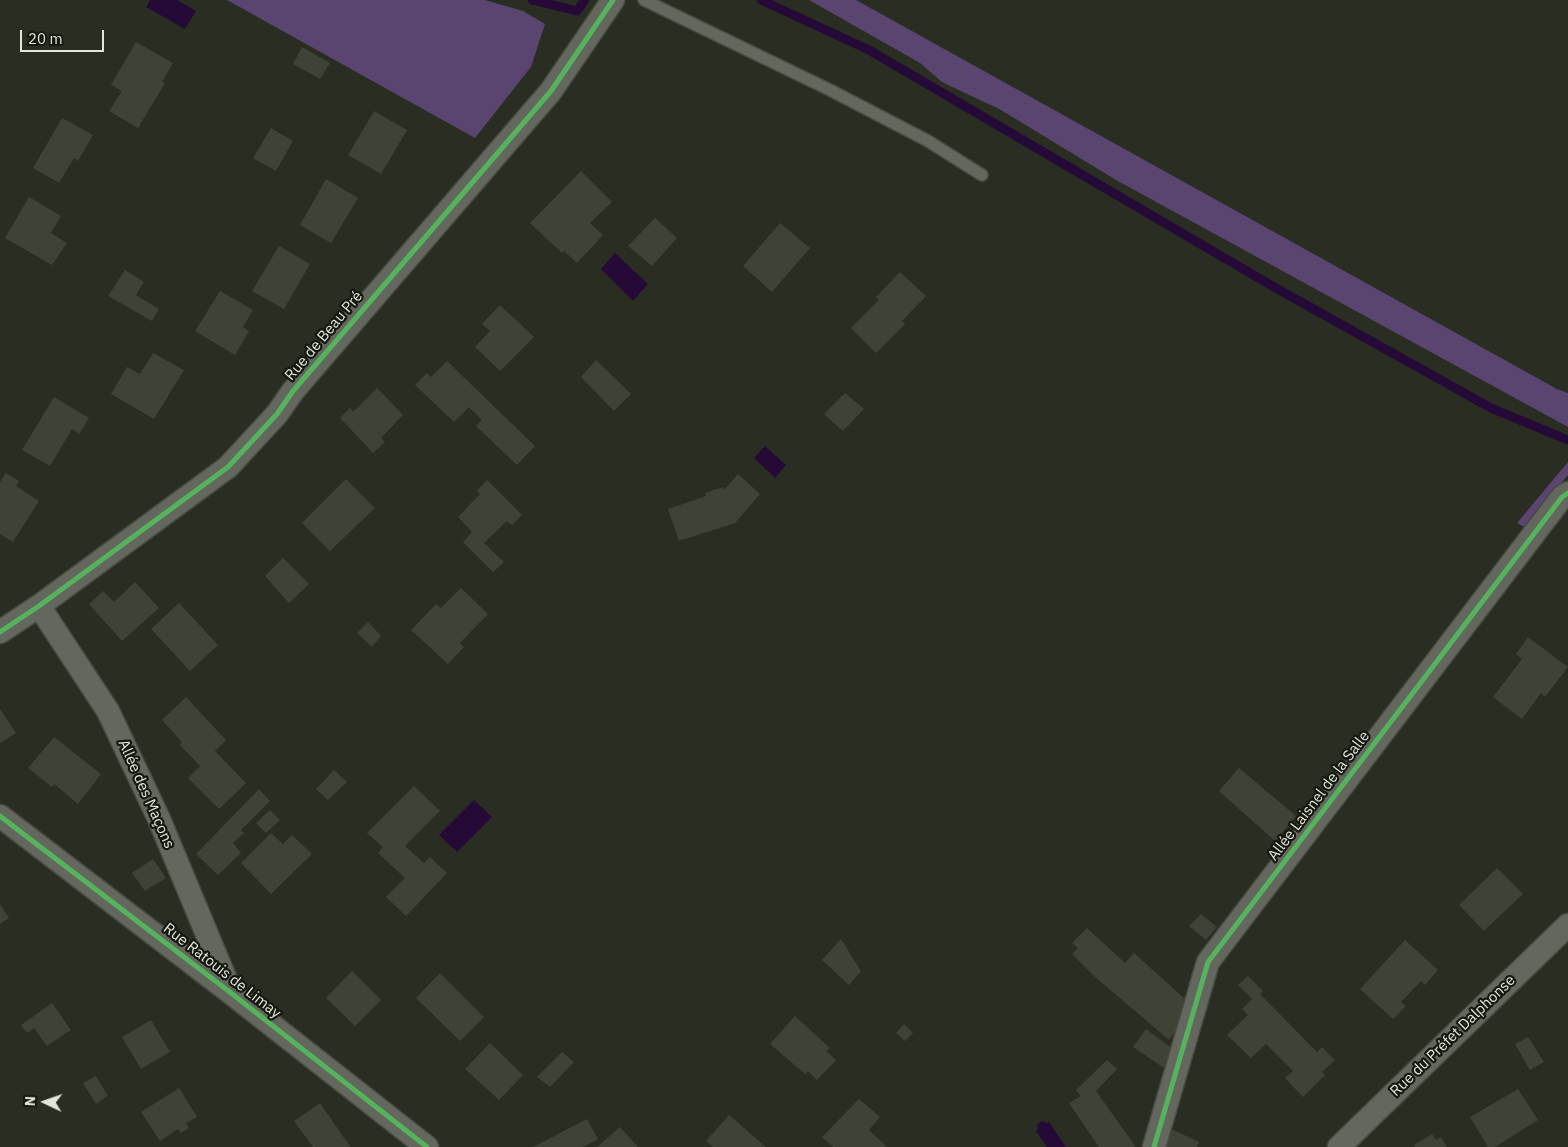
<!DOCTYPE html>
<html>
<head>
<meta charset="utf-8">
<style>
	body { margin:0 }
	#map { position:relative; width:1568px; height:1147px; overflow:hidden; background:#2a2d22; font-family:"IBM Plex Sans",sans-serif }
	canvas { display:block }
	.north { position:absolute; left:20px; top:1077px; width:50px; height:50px; -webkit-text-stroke:4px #15180f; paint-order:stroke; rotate:273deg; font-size:14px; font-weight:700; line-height:20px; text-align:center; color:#e2e7da }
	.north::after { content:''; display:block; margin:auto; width:18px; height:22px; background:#e2e7da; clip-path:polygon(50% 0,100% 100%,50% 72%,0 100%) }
	.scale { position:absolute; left:20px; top:30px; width:84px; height:22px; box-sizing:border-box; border:2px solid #e2e7da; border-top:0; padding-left:6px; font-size:15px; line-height:18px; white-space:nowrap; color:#e2e7da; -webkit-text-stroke:4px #15180f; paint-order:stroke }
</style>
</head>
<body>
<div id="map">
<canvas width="1568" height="1147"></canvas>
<div class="north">N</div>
<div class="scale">20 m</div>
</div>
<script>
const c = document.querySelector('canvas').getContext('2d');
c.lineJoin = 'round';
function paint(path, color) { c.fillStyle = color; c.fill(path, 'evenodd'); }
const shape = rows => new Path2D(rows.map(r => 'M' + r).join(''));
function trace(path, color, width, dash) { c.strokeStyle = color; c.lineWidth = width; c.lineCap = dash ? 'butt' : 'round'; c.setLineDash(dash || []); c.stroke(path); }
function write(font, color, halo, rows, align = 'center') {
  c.font = font + ' "IBM Plex Sans",sans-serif'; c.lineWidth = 4.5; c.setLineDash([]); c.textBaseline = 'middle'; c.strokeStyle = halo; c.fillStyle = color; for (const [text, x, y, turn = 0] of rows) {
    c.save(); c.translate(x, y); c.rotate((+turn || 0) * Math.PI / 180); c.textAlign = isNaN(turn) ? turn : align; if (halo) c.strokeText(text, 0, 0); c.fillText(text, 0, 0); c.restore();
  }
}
paint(shape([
	[227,0,485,0,523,11,545,24,531,67,475,138],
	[809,0,856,0,1557,389,1568,393,1568,427,1116,180,1001,110,942,82,920,63],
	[1568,462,1568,475,1524,527,1517,523]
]), '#5a4470');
paint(shape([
	[150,0,177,0,196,11,185,29,146,7],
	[615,253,648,284,633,301,601,269],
	[765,446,786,465,775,478,754,458],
	[474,800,492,817,457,852,439,835],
	[1043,1121,1047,1123,1049,1122,1066,1147,1047,1147,1036,1131,1038,1129,1037,1124]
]), '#250a38');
trace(shape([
	[532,0,577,11,585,0],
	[761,0,869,50,1274,287,1491,408,1568,440]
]), '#250a38', 9);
paint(shape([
	[136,42,173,63,162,82,165,83,138,128,109,111,122,91,111,85],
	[302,47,330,63,320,79,293,64],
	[374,111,407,130,381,174,348,155],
	[62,118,93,135,78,161,74,158,59,183,33,168],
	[271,128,293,141,276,171,253,158],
	[581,171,612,202,590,223,603,235,577,263,564,251,562,253,530,223],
	[326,179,358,198,331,243,300,225],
	[29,197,61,216,51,233,67,243,52,265,5,238],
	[655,218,677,238,652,266,628,246],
	[780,223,810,248,772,292,743,266],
	[279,246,310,264,284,309,252,291],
	[125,270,144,282,136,295,159,309,152,321,108,296],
	[900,272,926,296,902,321,905,324,876,353,851,328,879,300,876,297],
	[220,291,253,310,243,327,249,331,235,355,195,331],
	[500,305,534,337,500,371,475,347,490,331,482,324],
	[153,353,184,370,154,419,111,394,127,367,140,374],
	[596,360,631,394,614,411,581,377],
	[447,361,535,446,517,465,476,426,482,420,469,407,454,422,415,385,427,373,431,377],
	[377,388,403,415,381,438,385,442,373,453,340,418,350,408,353,412],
	[845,393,864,409,843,431,824,414],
	[54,397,89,418,79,434,72,429,50,466,22,450],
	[6,473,19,481,16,486,39,501,13,542,0,534,0,482],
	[738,474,760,494,735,523,679,541,668,509,706,496,705,493,723,487,724,490],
	[346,479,375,508,330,551,302,523],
	[487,480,522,515,512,525,507,521,484,543,504,562,493,572,463,542,472,532,458,517,480,494,477,491],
	[283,558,309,584,289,603,265,576],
	[135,582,159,608,122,641,89,604,103,591,114,602],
	[461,588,488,614,460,643,464,647,448,664,411,630,436,604,441,608],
	[179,603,218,645,190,671,151,629],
	[368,622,381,636,372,647,357,633],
	[1528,637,1568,667,1545,697,1541,693,1522,719,1493,697,1522,659,1516,654],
	[186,697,226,740,215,751,246,783,219,809,188,778,200,766,180,745,182,742,162,720],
	[0,709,16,733,0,743],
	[54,737,101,774,78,804,54,784,52,787,28,768],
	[1239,768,1296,816,1275,841,1219,791],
	[334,770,347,782,328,800,316,789],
	[414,786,440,811,405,846,424,863,430,857,447,873,406,916,386,897,405,878,378,853,383,847,367,833],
	[259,789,270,801,241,830,244,833,233,843,241,853,218,875,196,854],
	[270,810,280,820,266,833,256,823],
	[271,833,283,844,292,835,312,854,271,894,241,863],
	[153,859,166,878,145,891,132,873],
	[1497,868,1523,894,1484,931,1459,905],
	[0,904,9,918,0,924],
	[1201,914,1217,927,1206,940,1189,926],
	[1087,928,1125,963,1134,953,1184,998,1179,1028,1178,1027,1169,1040,1094,976,1072,954,1078,948,1072,943],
	[841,939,861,971,849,985,822,960],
	[1405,940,1438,970,1425,985,1421,981,1401,1002,1406,1006,1393,1019,1360,989],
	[352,971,381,1000,355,1026,326,998],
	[440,973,484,1017,460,1041,416,998],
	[1248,976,1263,991,1260,994,1317,1052,1322,1047,1335,1060,1322,1072,1325,1075,1303,1097,1285,1078,1293,1071,1266,1044,1251,1058,1227,1035,1248,1015,1242,1009,1252,999,1238,985],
	[52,1003,71,1030,47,1046,34,1028,27,1033,21,1025],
	[795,1016,830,1048,826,1051,836,1060,817,1080,808,1071,805,1074,770,1044],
	[151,1020,170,1052,141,1069,122,1037],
	[904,1024,913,1033,905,1041,896,1033],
	[1146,1029,1176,1051,1164,1068,1133,1047],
	[1528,1037,1544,1062,1530,1070,1515,1044],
	[490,1043,523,1075,499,1100,465,1069],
	[562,1052,574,1062,550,1087,537,1077],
	[1107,1060,1117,1069,1096,1091,1136,1147,1099,1147,1069,1103,1081,1096,1076,1090],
	[96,1076,108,1096,96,1104,83,1083],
	[179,1088,197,1117,186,1123,189,1128,181,1133,178,1129,160,1141,141,1112],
	[1518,1089,1538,1120,1495,1147,1488,1147,1470,1117],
	[859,1099,880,1117,869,1130,887,1147,833,1147,822,1137],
	[320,1103,347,1142,351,1147,313,1147,294,1121],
	[729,1115,766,1147,713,1147,706,1141],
	[587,1119,598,1139,583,1147,533,1147],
	[620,1127,638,1147,597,1147],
	[1169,1128,1199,1142,1197,1147,1163,1147],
	[1432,1134,1436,1140,1441,1137,1447,1147,1415,1147,1414,1145]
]), '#3f4336');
const service = shape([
	[644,0,830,90,928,141,982,175]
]);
const minor = shape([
	[39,606,108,711,159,819,231,992],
	[0,632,39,606,228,467,277,414,293,391,551,91,613,0],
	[0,816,231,993,427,1147],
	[1154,1147,1208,962,1562,497,1568,493],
	[1339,1147,1568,925]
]);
trace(service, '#484b41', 14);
trace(minor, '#484b41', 25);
trace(service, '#64675e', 11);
trace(minor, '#64675e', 22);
trace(shape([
	[0,632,39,606,228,467,277,414,293,391,551,91,613,0],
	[0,816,231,993,427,1147],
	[1154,1147,1208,962,1562,497,1568,493]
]), '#56b35d', 5);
write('15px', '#e2e7da', '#15180f', [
	["Rue de Beau Pré",324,336,-50],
	["Allée des Maçons",146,794,66],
	["Allée Laisnel de la Salle",1319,796,-53],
	["Rue Ratouis de Limay",222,971,38],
	["Rue du Préfet Dalphonse",1453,1036,-44]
]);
</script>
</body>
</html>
